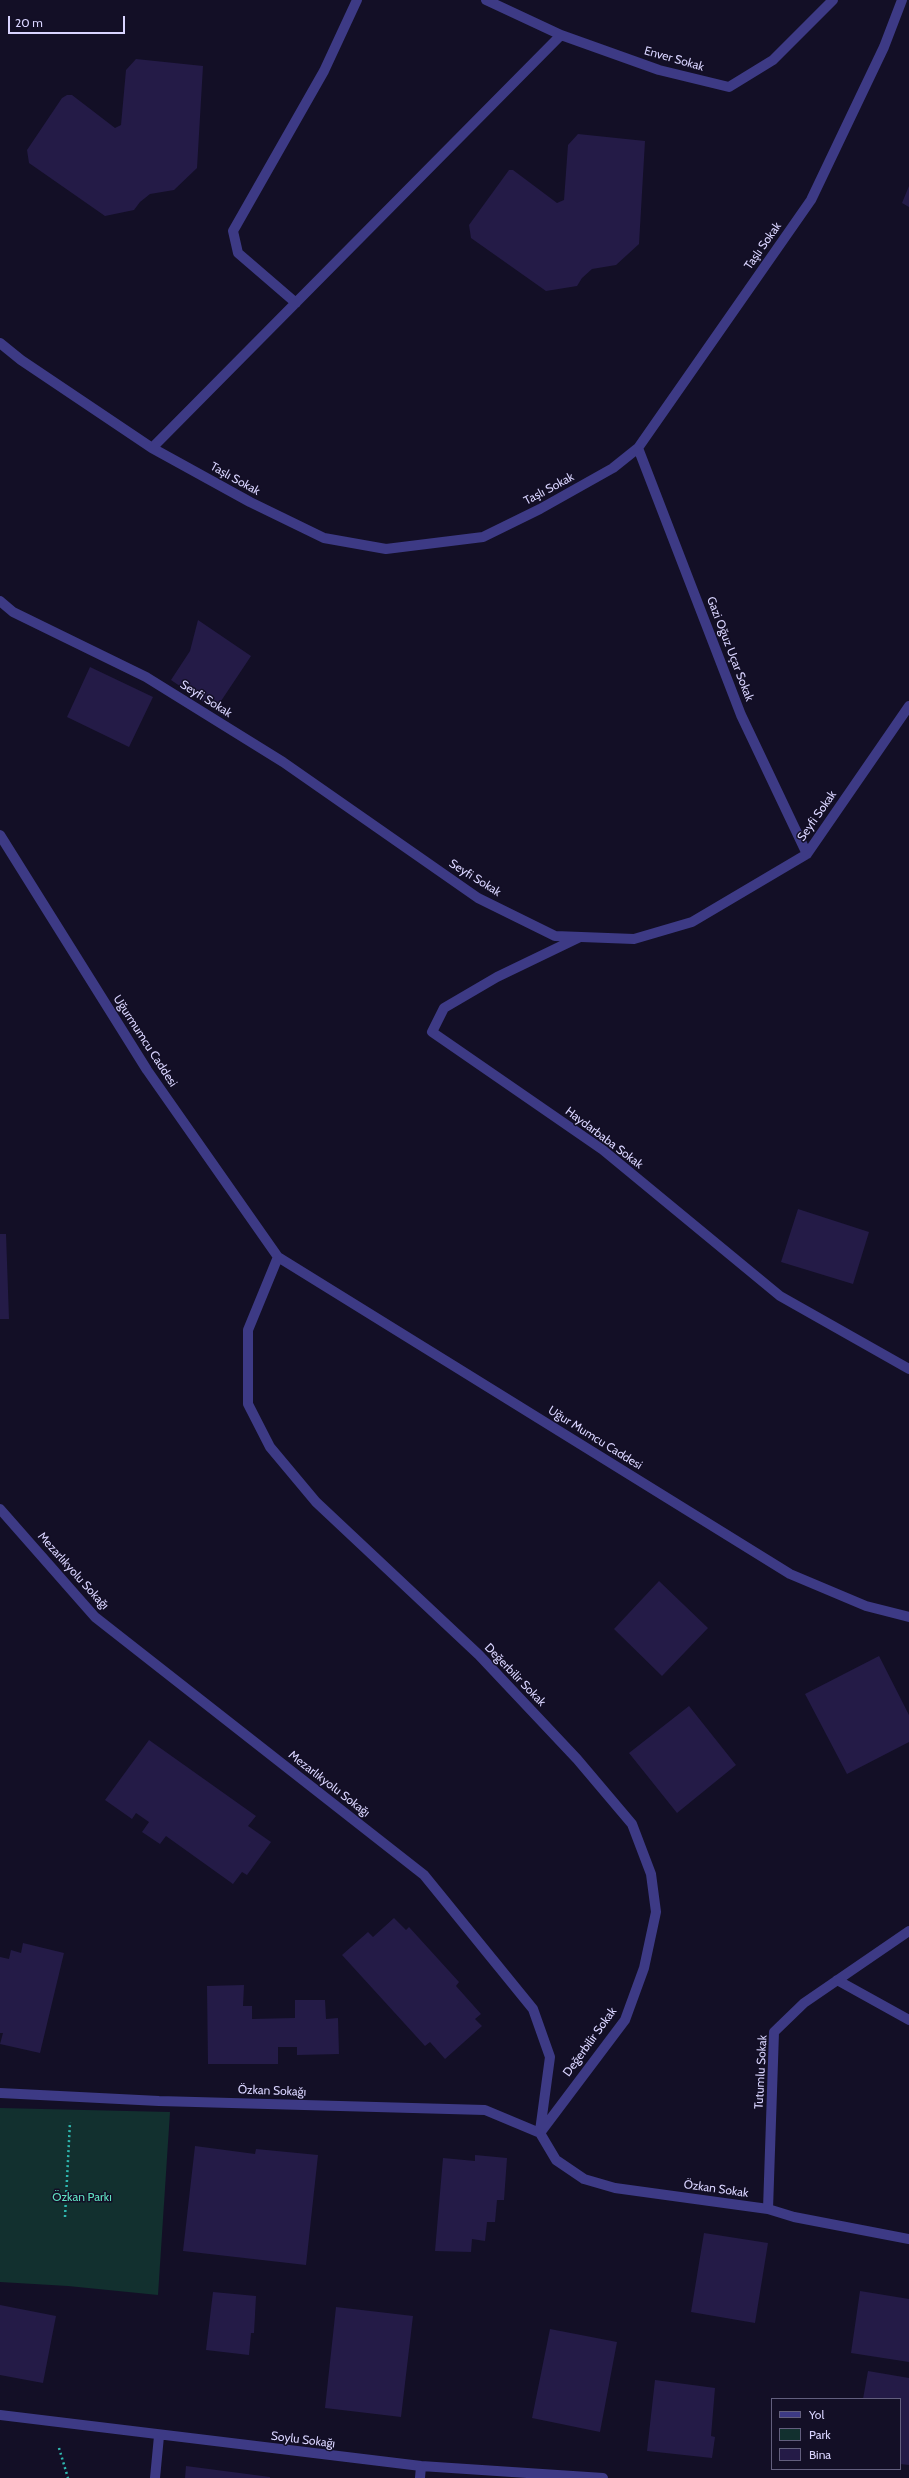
<!DOCTYPE html>
<html>
<head>
<meta charset="utf-8">
<style>
	body { margin:0 }
	#map { position:relative; width:909px; height:2478px; overflow:hidden; background:#130f26; font-family:Cabin,sans-serif }
	canvas { display:block }
	.legend { position:absolute; left:771px; top:2398px; width:130px; height:72px; box-sizing:border-box; background:#130f26; border:1px solid #625e7d; margin:0; padding:5px 7px; list-style:none; font-size:12px; color:#d9d4ff }
	.legend li { display:flex; align-items:center; gap:8px; height:20px }
	.legend b { width:20px; border:1px solid #625e7d }
	.scale { position:absolute; left:8px; top:16px; width:117px; height:18px; box-sizing:border-box; border:2px solid #d9d4ff; border-top:0; padding-left:5px; font-size:12px; line-height:14px; white-space:nowrap; color:#d9d4ff; -webkit-text-stroke:3px #130f26; paint-order:stroke }
</style>
</head>
<body>
<div id="map">
<canvas width="909" height="2478"></canvas>
<ul class="legend">
<li><b style="height:5px;background:#3d3a85"></b>Yol</li>
<li><b style="height:11px;background:#12302f"></b>Park</li>
<li><b style="height:11px;background:#241b47"></b>Bina</li>
</ul>
<div class="scale">20 m</div>
</div>
<script>
const c = document.querySelector('canvas').getContext('2d');
c.lineJoin = 'round';
function paint(path, color) { c.fillStyle = color; c.fill(path, 'evenodd'); }
const shape = rows => new Path2D(rows.map(r => 'M' + r).join(''));
function trace(path, color, width, dash) { c.strokeStyle = color; c.lineWidth = width; c.lineCap = dash ? 'butt' : 'round'; c.setLineDash(dash || []); c.stroke(path); }
function write(font, color, halo, rows, align = 'center') {
  c.font = font + ' Cabin,sans-serif'; c.lineWidth = 3; c.setLineDash([]); c.textBaseline = 'middle'; c.strokeStyle = halo; c.fillStyle = color; for (const [text, x, y, turn = 0] of rows) {
    c.save(); c.translate(x, y); c.rotate((+turn || 0) * Math.PI / 180); c.textAlign = isNaN(turn) ? turn : align; if (halo) c.strokeText(text, 0, 0); c.fillText(text, 0, 0); c.restore();
  }
}
paint(shape([
	[0,2108,170,2112,158,2295,68,2286,0,2282]
]), '#12302f');
paint(shape([
	[136,59,203,66,197,168,174,190,150,194,140,202,134,210,105,216,29,163,27,150,62,98,67,95,72,95,115,128,121,125,126,70],
	[578,134,645,141,639,244,616,265,592,269,582,278,577,286,546,291,471,238,469,225,509,170,513,170,557,203,564,200,568,145],
	[909,186,909,207,902,203],
	[198,620,251,656,215,710,171,680,190,651],
	[90,667,153,697,129,747,67,717],
	[798,1209,869,1232,853,1284,781,1262],
	[0,1234,6,1234,9,1319,0,1319],
	[659,1581,708,1628,662,1676,614,1629],
	[879,1656,909,1715,909,1742,847,1774,805,1694],
	[689,1706,736,1765,677,1813,629,1753],
	[149,1740,256,1816,248,1826,271,1842,247,1875,242,1872,233,1884,166,1836,160,1844,142,1832,149,1822,136,1813,132,1819,105,1800],
	[394,1918,406,1930,409,1927,459,1982,456,1986,481,2014,475,2019,482,2026,445,2059,430,2042,425,2046,342,1955,368,1932,373,1937],
	[23,1943,64,1953,40,2053,0,2044,3,2033,0,2033,0,1957,9,1959,11,1950,21,1953],
	[244,1985,243,2006,252,2006,252,2019,295,2018,295,2000,325,2000,326,2019,338,2018,339,2054,297,2055,297,2047,278,2047,278,2064,208,2064,207,1986],
	[195,2146,255,2154,256,2149,318,2155,306,2265,183,2251],
	[475,2155,507,2158,504,2200,497,2200,495,2222,487,2222,485,2241,472,2239,471,2252,435,2251,443,2158,475,2161],
	[704,2233,768,2243,755,2323,691,2312],
	[860,2291,909,2299,909,2362,851,2353],
	[213,2292,256,2296,254,2333,251,2333,249,2355,206,2350],
	[0,2305,56,2316,43,2383,0,2375],
	[336,2307,413,2316,401,2417,325,2408],
	[550,2329,617,2342,600,2432,532,2418],
	[868,2371,909,2378,909,2465,900,2464,900,2399,863,2399],
	[655,2380,715,2388,711,2436,715,2437,712,2458,647,2451],
	[186,2466,270,2477,270,2478,185,2478]
]), '#241b47');
trace(shape([
	[65,2217,70,2122],
	[59,2448,68,2478]
]), '#2fb8b0', 2.5, [2, 3]);
trace(shape([
	[486,0,561,35,659,70,729,87,773,60,833,0],
	[296,303,238,253,233,231,324,71,357,0],
	[0,343,21,360,152,448,250,502,324,538,386,549,483,537,540,509,613,468,638,448,811,200,884,47,902,0],
	[152,448,561,35],
	[638,448,741,715,807,854],
	[0,601,13,612,146,677,283,762,478,898,555,936,634,939,692,922,807,854,909,706],
	[0,835,147,1070,278,1257,790,1574,866,1606,909,1617],
	[580,937,497,977,444,1008,432,1032,603,1150,780,1296,909,1369],
	[278,1257,248,1330,248,1404,270,1447,316,1502,479,1655,577,1759,632,1824,651,1874,656,1912,644,1968,625,2020,540,2133],
	[0,1509,95,1617,424,1875,533,2009,550,2057,540,2131],
	[837,1980,909,2020],
	[0,2093,159,2101,485,2110,540,2133],
	[540,2133,556,2160,584,2179,615,2188,768,2209,794,2217,909,2239],
	[768,2209,774,2032,804,2003,909,1931],
	[0,2415,421,2466,603,2478],
	[155,2478,159,2436],
	[420,2478,421,2466]
]), '#3d3a85', 10);
write('12px', '#d9d4ff', '#130f26', [
	["Enver Sokak",674,59,16],
	["Taşlı Sokak",763,246,-55],
	["Taşlı Sokak",235,479,29],
	["Taşlı Sokak",549,489,-28],
	["Gazi Oğuz Uçar Sokak",730,649,69],
	["Seyfi Sokak",206,699,32],
	["Seyfi Sokak",817,816,-55],
	["Seyfi Sokak",475,878,32],
	["Uğurmumcu Caddesi",145,1041,57],
	["Haydarbaba Sokak",604,1138,37],
	["Uğur Mumcu Caddesi",595,1438,32],
	["Mezarlıkyolu Sokağı",73,1571,48],
	["Değerbilir Sokak",515,1675,46],
	["Mezarlıkyolu Sokağı",329,1784,38],
	["Değerbilir Sokak",590,2042,-54],
	["Tutumlu Sokak",761,2072,-87],
	["Özkan Sokağı",272,2091,2],
	["Özkan Sokak",716,2189,8],
	["Soylu Sokağı",303,2440,7]
]);
write('12px', '#5fe0c0', '#130f26', [
	["Özkan Parkı",82,2197]
]);
</script>
</body>
</html>
